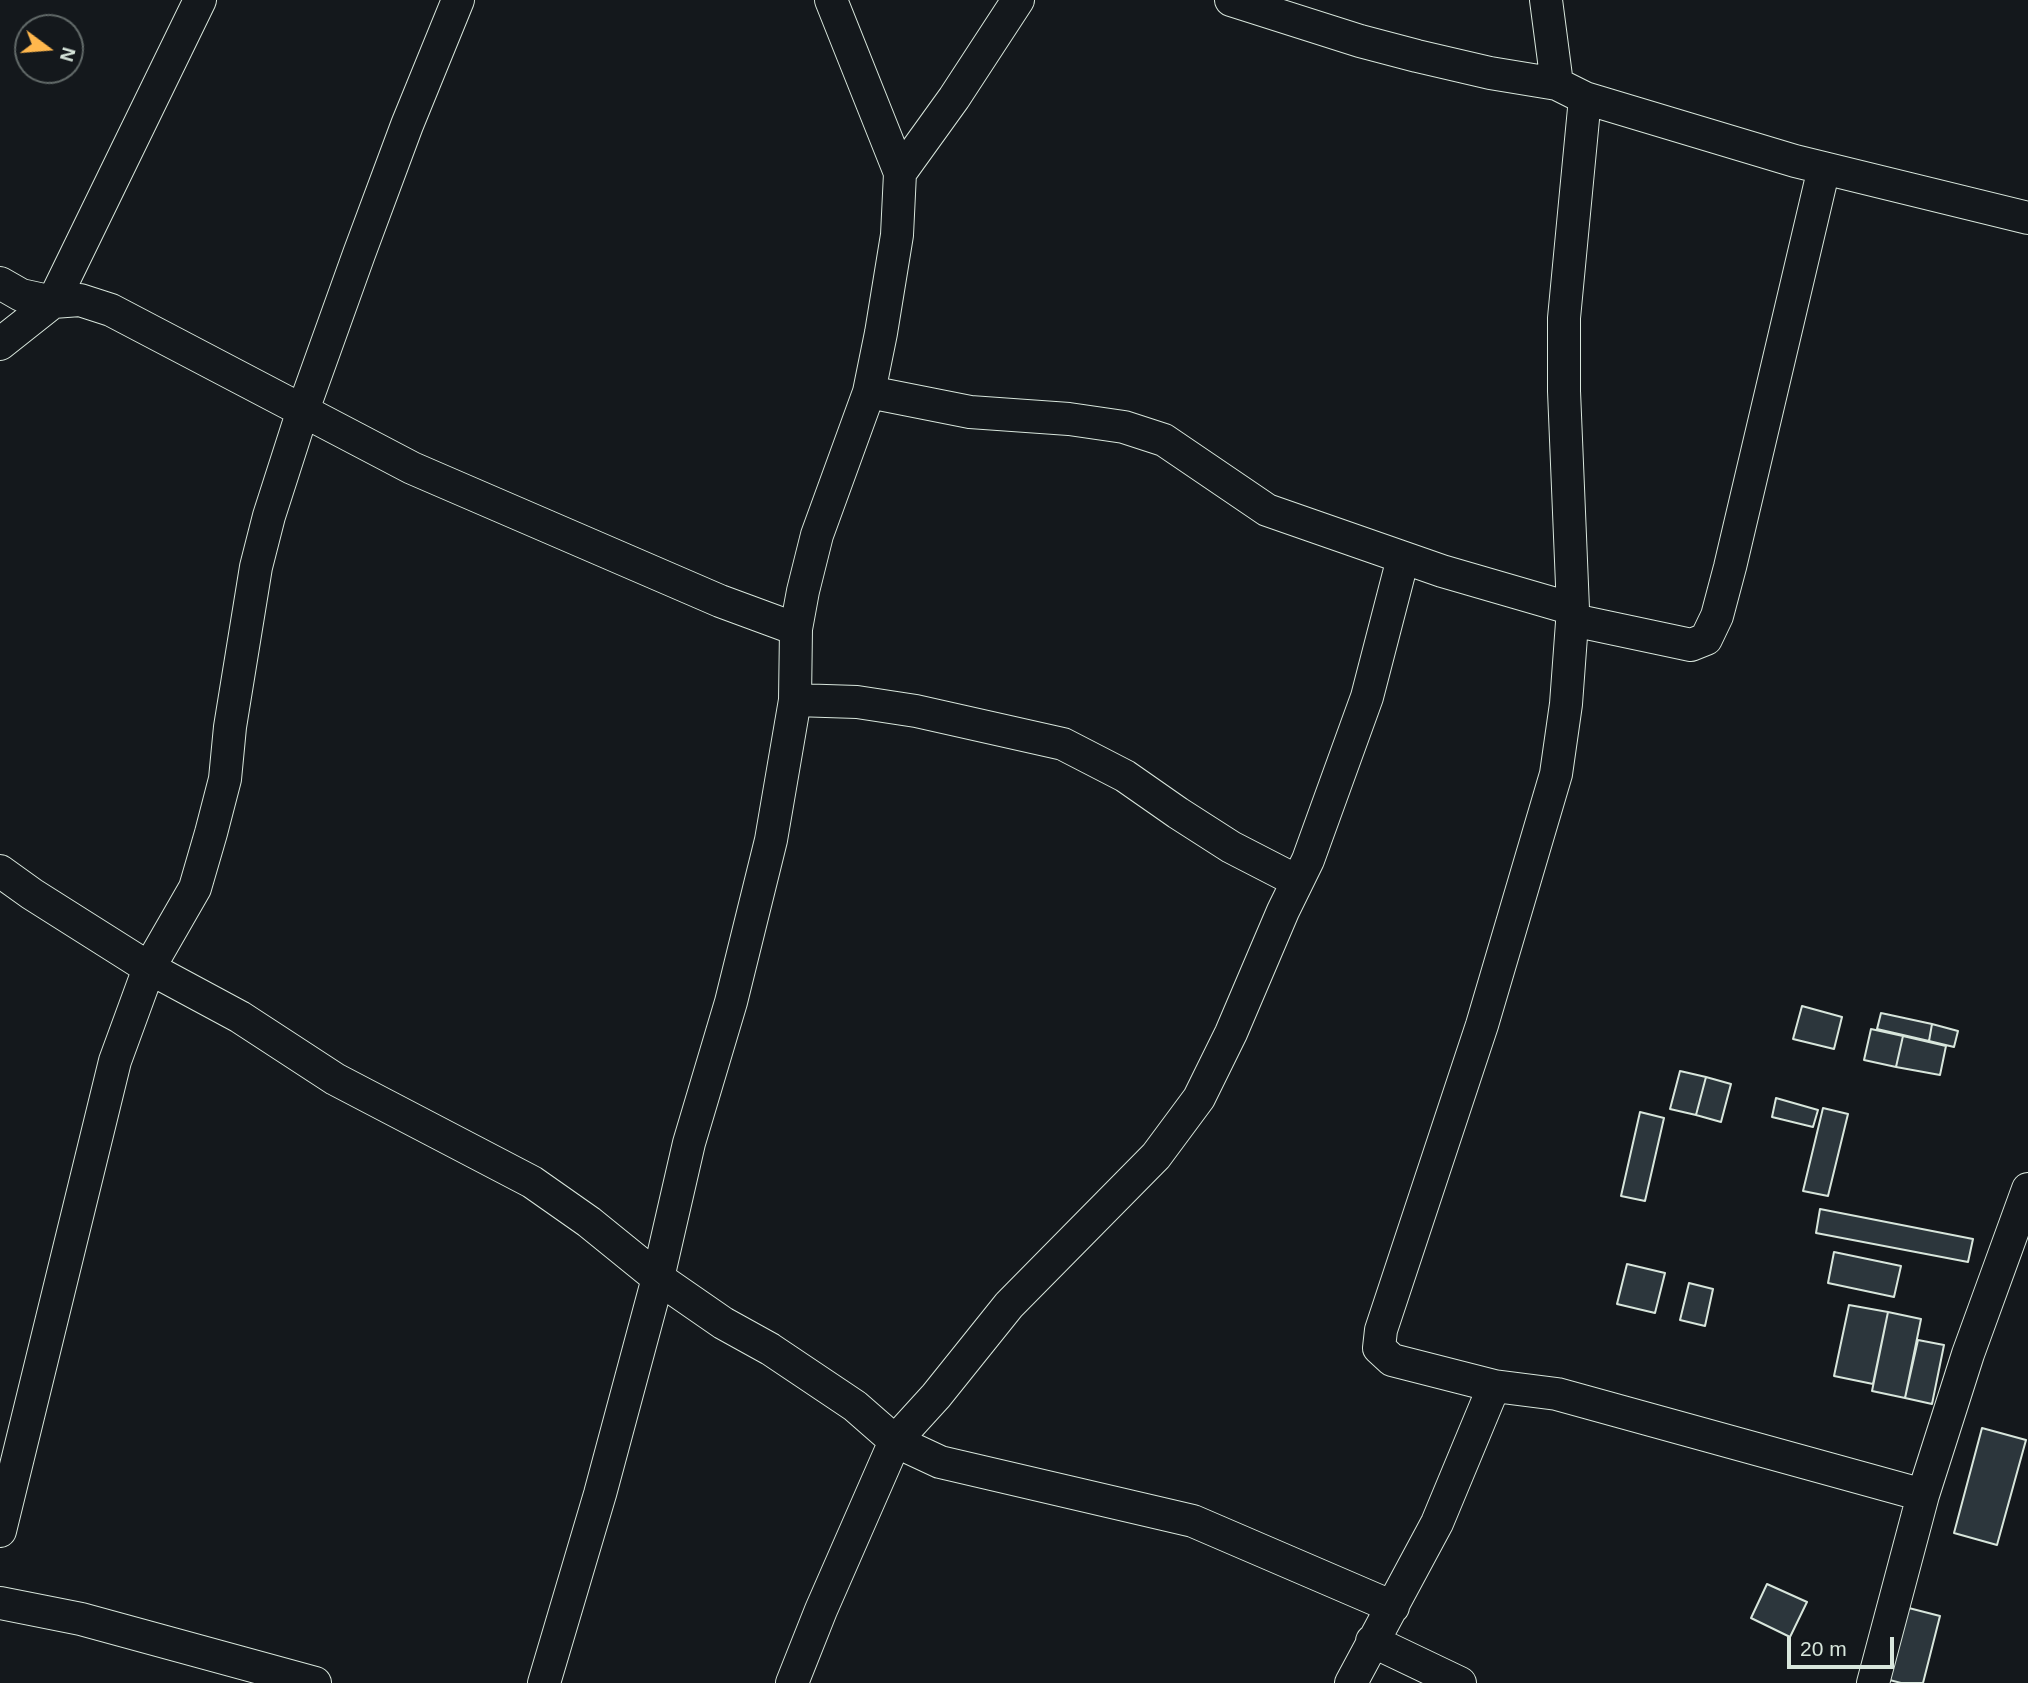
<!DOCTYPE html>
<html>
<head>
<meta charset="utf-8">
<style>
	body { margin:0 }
	#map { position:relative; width:2028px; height:1683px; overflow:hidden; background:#14181c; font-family:Arial,sans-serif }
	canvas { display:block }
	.north { position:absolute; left:14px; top:14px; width:70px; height:70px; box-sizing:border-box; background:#14181c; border:2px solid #626a69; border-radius:50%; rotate:106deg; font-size:19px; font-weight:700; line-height:28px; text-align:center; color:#d8e6dc }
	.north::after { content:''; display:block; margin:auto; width:24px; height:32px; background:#ffb74d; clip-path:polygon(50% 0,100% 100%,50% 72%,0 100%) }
	.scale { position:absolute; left:1787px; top:1637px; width:107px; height:32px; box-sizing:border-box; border:4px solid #d8e6dc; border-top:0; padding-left:9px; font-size:21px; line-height:24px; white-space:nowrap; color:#d8e6dc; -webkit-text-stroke:5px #14181c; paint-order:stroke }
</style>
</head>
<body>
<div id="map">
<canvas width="2028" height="1683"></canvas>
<div class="north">N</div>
<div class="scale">20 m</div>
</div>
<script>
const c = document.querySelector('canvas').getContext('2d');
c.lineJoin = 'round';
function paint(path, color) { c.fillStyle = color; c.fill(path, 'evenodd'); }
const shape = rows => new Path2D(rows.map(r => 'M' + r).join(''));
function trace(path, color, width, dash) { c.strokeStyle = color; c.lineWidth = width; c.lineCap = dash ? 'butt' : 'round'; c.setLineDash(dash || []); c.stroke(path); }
const building = shape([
	[1802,1006,1842,1017,1834,1049,1793,1039,1802,1006],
	[1881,1013,1932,1024,1929,1041,1877,1029,1881,1013],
	[1932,1024,1958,1031,1954,1047,1929,1041,1932,1024],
	[1871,1029,1903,1036,1896,1067,1864,1060,1871,1029],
	[1903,1036,1946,1046,1940,1075,1896,1067,1903,1036],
	[1680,1071,1706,1077,1696,1115,1670,1109,1680,1071],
	[1706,1077,1731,1084,1721,1122,1696,1115,1706,1077],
	[1776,1098,1818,1110,1813,1127,1772,1117,1776,1098],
	[1823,1108,1848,1114,1828,1196,1803,1191,1823,1108],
	[1640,1112,1664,1118,1645,1201,1621,1196,1640,1112],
	[1820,1209,1973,1239,1968,1262,1816,1233,1820,1209],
	[1834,1252,1901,1266,1894,1297,1828,1283,1834,1252],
	[1627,1264,1665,1273,1655,1313,1617,1304,1627,1264],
	[1689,1283,1713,1289,1705,1326,1680,1320,1689,1283],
	[1849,1305,1888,1312,1873,1384,1834,1376,1849,1305],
	[1888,1312,1921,1319,1905,1398,1872,1391,1888,1312],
	[1918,1340,1944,1345,1932,1404,1905,1398,1918,1340],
	[1982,1428,2026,1440,1997,1545,1954,1533,1982,1428],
	[1767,1584,1807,1602,1790,1637,1751,1618,1767,1584],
	[1901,1606,1940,1616,1923,1683,1901,1683,1882,1678,1901,1606]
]);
paint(building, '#2c363c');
trace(building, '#d8e6dc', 2);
const street = shape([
	[1231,0,1360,41,1417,56,1490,73,1557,84],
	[1546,0,1557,84,1585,98,1795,161,2028,218],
	[900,173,954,98,1018,0],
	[0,283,21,295,53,302,200,0],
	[0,344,53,302,80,300,111,310,412,468,720,601,796,629],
	[869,392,970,412,1069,419,1124,427,1164,440,1267,510,1442,571,1573,609],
	[1573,620,1691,645,1706,639,1717,616,1730,567,1824,168],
	[795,700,857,702,916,711,1063,744,1125,776,1178,813,1231,847,1297,881],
	[0,871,32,894,149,968,240,1017,335,1079,532,1182,589,1222,658,1278,723,1323,770,1349,855,1406,895,1441,940,1462,1193,1521,1393,1607],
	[1494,1386,1557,1394,1923,1495],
	[0,1531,115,1061,149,968,195,888,211,833,225,779,230,727,256,567,269,516,303,410,359,254,407,125,458,0],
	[0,1603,81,1619,315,1683],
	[1372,1641,1460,1683],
	[544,1683,600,1494,658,1278,689,1143,731,1002,771,840,795,700,796,629,803,591,817,535,869,392,881,333,897,235,900,173,831,0],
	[792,1683,821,1610,895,1441,936,1396,1009,1305,1156,1156,1199,1098,1231,1033,1283,911,1308,860,1367,697,1403,558],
	[1351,1683,1437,1523,1494,1386,1392,1360,1379,1348,1381,1330,1482,1025,1556,774,1566,704,1573,609,1564,391,1564,318,1585,98],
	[1873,1683,1923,1495,1968,1354,2028,1189]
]);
trace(street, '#d8e6dc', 34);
trace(street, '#14181c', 32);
</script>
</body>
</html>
